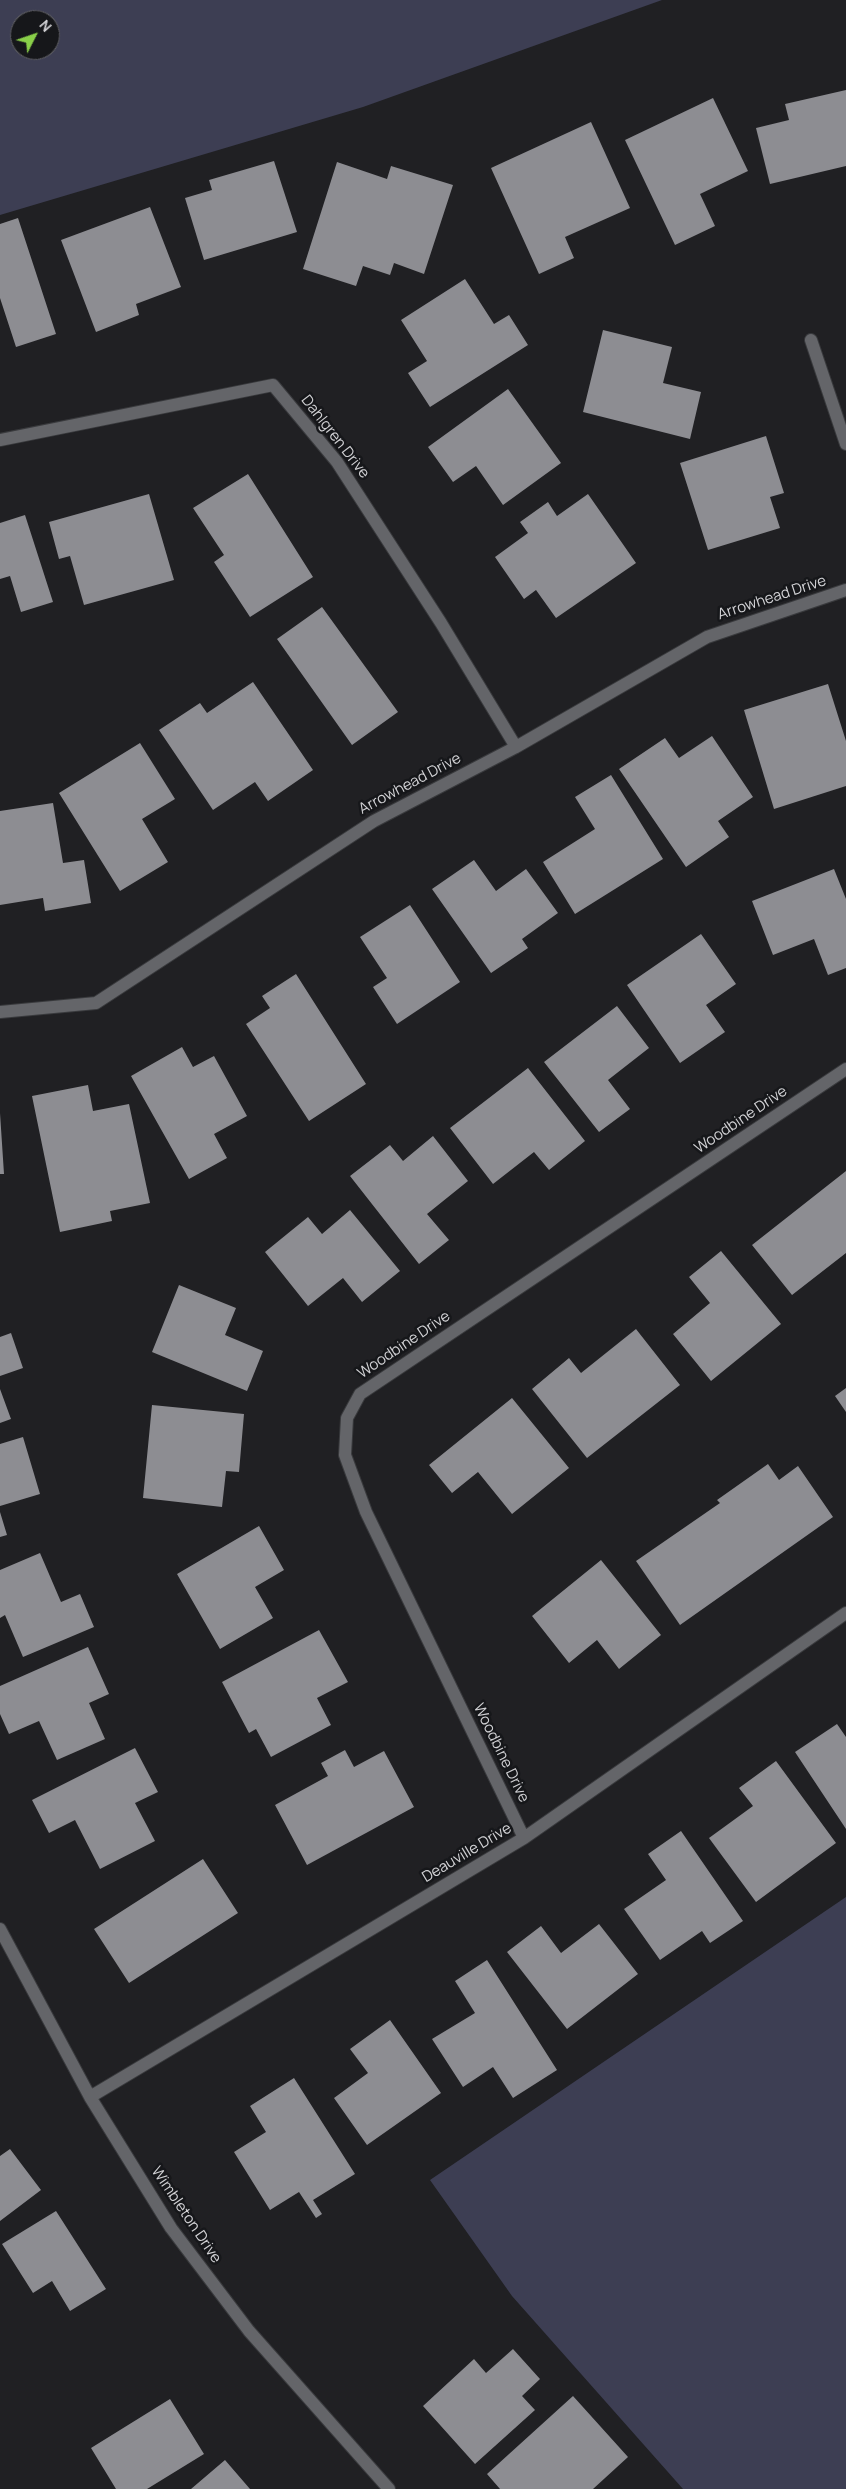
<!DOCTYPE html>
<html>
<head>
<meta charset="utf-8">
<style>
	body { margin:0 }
	#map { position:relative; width:846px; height:2489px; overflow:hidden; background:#202023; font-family:Manrope,sans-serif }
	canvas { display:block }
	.north { position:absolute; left:10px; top:10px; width:50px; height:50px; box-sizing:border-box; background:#16171a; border:1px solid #616164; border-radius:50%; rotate:49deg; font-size:14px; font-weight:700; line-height:20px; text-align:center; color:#d1d1d4 }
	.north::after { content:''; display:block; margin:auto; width:18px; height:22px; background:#89cf49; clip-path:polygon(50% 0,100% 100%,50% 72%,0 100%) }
</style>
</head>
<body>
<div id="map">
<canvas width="846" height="2489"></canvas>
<div class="north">N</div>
</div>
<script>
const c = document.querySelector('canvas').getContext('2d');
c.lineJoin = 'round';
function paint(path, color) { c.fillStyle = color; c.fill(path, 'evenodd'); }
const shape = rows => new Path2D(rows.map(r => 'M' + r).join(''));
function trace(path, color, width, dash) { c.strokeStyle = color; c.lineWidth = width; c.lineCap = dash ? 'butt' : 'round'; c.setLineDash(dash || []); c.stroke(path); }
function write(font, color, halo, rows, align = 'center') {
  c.font = font + ' Manrope,sans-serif'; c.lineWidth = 5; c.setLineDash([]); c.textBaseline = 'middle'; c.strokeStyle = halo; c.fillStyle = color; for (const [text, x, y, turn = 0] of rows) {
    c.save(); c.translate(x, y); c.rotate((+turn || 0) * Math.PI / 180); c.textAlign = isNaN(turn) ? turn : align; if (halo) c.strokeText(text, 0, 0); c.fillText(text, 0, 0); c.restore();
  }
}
paint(shape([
	[0,0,662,0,363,107,0,215],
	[20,20,50,20,50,50,20,50],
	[846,1897,846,2489,683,2489,512,2296,430,2180]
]), '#3d3e53');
paint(shape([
	[846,90,846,166,770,184,756,128,789,120,785,104],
	[713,98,748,171,700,194,715,226,675,245,625,140],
	[591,122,630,208,565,237,574,258,539,274,491,168],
	[274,161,297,232,204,260,185,198,212,190,209,180],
	[337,162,387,179,391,166,453,185,424,274,394,263,390,275,363,266,356,286,303,269],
	[150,207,181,287,136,304,139,315,96,332,61,240],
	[18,218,56,334,16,347,0,298,0,224],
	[465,279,494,324,509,315,528,345,430,407,408,373,427,361,401,320],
	[603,330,672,347,663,383,701,392,690,439,583,412],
	[508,389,561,463,503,505,476,466,453,482,428,447],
	[766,436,784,493,770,497,780,528,708,550,680,463],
	[248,474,313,577,250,617,214,562,224,555,193,508],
	[149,494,174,580,84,605,70,556,59,559,49,522],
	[588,494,636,563,556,618,536,590,524,599,495,557,528,533,520,522,548,502,557,516],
	[25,515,53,602,21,612,10,576,0,579,0,523],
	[322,607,398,712,352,745,277,639],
	[253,682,313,770,268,801,255,782,213,810,159,730,200,703,207,713],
	[828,684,846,741,846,786,774,809,744,710],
	[712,736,753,797,718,821,729,837,686,867,619,769,665,738,679,758],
	[140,743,175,799,142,819,168,862,120,891,59,793],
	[611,775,663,859,575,914,543,862,595,829,575,797],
	[53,803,63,863,84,860,91,903,45,911,43,898,0,905,0,811],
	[474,860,496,891,526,869,558,913,522,939,528,948,491,973,432,889],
	[834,869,846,899,846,968,828,975,814,939,773,955,752,901],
	[410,905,460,982,397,1024,373,987,387,978,360,937],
	[701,934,736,984,706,1005,725,1032,680,1063,627,985],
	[296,974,366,1084,309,1121,246,1024,270,1008,262,996],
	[617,1006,649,1048,608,1080,630,1109,599,1132,544,1062],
	[182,1047,193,1067,214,1056,247,1116,214,1134,227,1158,189,1179,131,1076],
	[528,1068,585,1141,549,1170,534,1152,493,1184,450,1128],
	[88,1085,93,1111,129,1104,150,1203,110,1211,112,1221,60,1232,32,1096],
	[0,1113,4,1174,0,1174],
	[433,1136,468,1181,427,1214,449,1240,419,1264,350,1176,390,1145,403,1161],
	[846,1171,846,1253,792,1295,752,1245],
	[350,1210,400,1271,362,1302,343,1278,308,1306,265,1252,308,1217,322,1234],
	[721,1251,781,1324,711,1381,673,1334,710,1303,689,1277],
	[179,1285,236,1308,225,1335,263,1351,247,1391,152,1352],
	[636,1329,680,1385,587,1458,532,1389,569,1358,581,1373],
	[11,1333,23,1368,0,1376,0,1337],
	[846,1388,846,1412,835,1396],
	[0,1389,11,1419,0,1423],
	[512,1398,569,1468,512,1514,478,1472,452,1493,429,1465],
	[152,1405,244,1414,239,1472,226,1471,222,1507,143,1498],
	[23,1437,40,1494,0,1506,0,1444],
	[768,1464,779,1480,798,1466,833,1517,680,1625,636,1561,720,1503,717,1500],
	[0,1512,7,1535,0,1537],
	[259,1526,284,1570,255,1587,273,1618,220,1649,177,1574],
	[40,1553,61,1602,80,1594,94,1627,23,1657,5,1615,0,1618,0,1570],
	[601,1560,661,1635,619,1669,597,1640,569,1663,532,1616],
	[319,1630,348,1682,317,1698,331,1725,271,1757,256,1729,249,1733,222,1682],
	[88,1647,109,1694,89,1703,105,1739,57,1760,39,1721,9,1734,0,1714,0,1686],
	[837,1724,846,1737,846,1829,795,1752],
	[135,1748,158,1792,135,1803,155,1841,100,1869,75,1820,49,1833,32,1800],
	[345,1750,354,1767,384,1751,414,1807,307,1865,275,1805,328,1776,321,1763],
	[776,1761,836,1843,756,1902,709,1838,753,1806,739,1788],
	[681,1831,743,1921,710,1943,702,1931,660,1960,624,1909,666,1880,648,1854],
	[203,1859,238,1913,129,1983,94,1929],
	[599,1924,638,1974,567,2029,507,1952,541,1926,561,1953],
	[487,1960,557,2070,513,2098,493,2067,463,2087,432,2039,475,2013,455,1981],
	[390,2020,441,2093,367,2145,334,2098,368,2073,350,2049],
	[294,2078,355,2174,313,2200,322,2214,316,2218,299,2192,270,2210,234,2152,266,2132,250,2106],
	[10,2149,41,2190,0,2221,0,2156],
	[56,2211,106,2289,70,2311,52,2281,33,2293,2,2244],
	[513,2349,540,2379,522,2396,535,2410,475,2464,423,2406,474,2359,486,2373],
	[573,2396,628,2457,593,2489,500,2489,487,2474],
	[170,2399,204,2454,147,2489,116,2489,91,2448],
	[225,2460,250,2489,191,2489]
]), '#8d8d92');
const minor = shape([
	[811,340,846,444],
	[0,440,273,385,337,462,441,623,516,747],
	[0,1012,96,1003,374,821,516,747,707,637,846,590],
	[524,1838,366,1512,345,1455,347,1418,360,1394,846,1069],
	[0,1929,90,2097,171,2228,249,2331,389,2489],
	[90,2097,524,1838,846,1613]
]);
trace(minor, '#393a3d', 14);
trace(minor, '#646569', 12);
write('15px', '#d1d1d4', '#16171a', [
	["Dahlgren Drive",335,437,52],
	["Arrowhead Drive",772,598,-18],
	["Arrowhead Drive",410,784,-28],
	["Woodbine Drive",741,1120,-34],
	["Woodbine Drive",404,1345,-34],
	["Woodbine Drive",501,1753,64],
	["Deauville Drive",467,1853,-31],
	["Wimbleton Drive",186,2215,56]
]);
</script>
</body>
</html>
